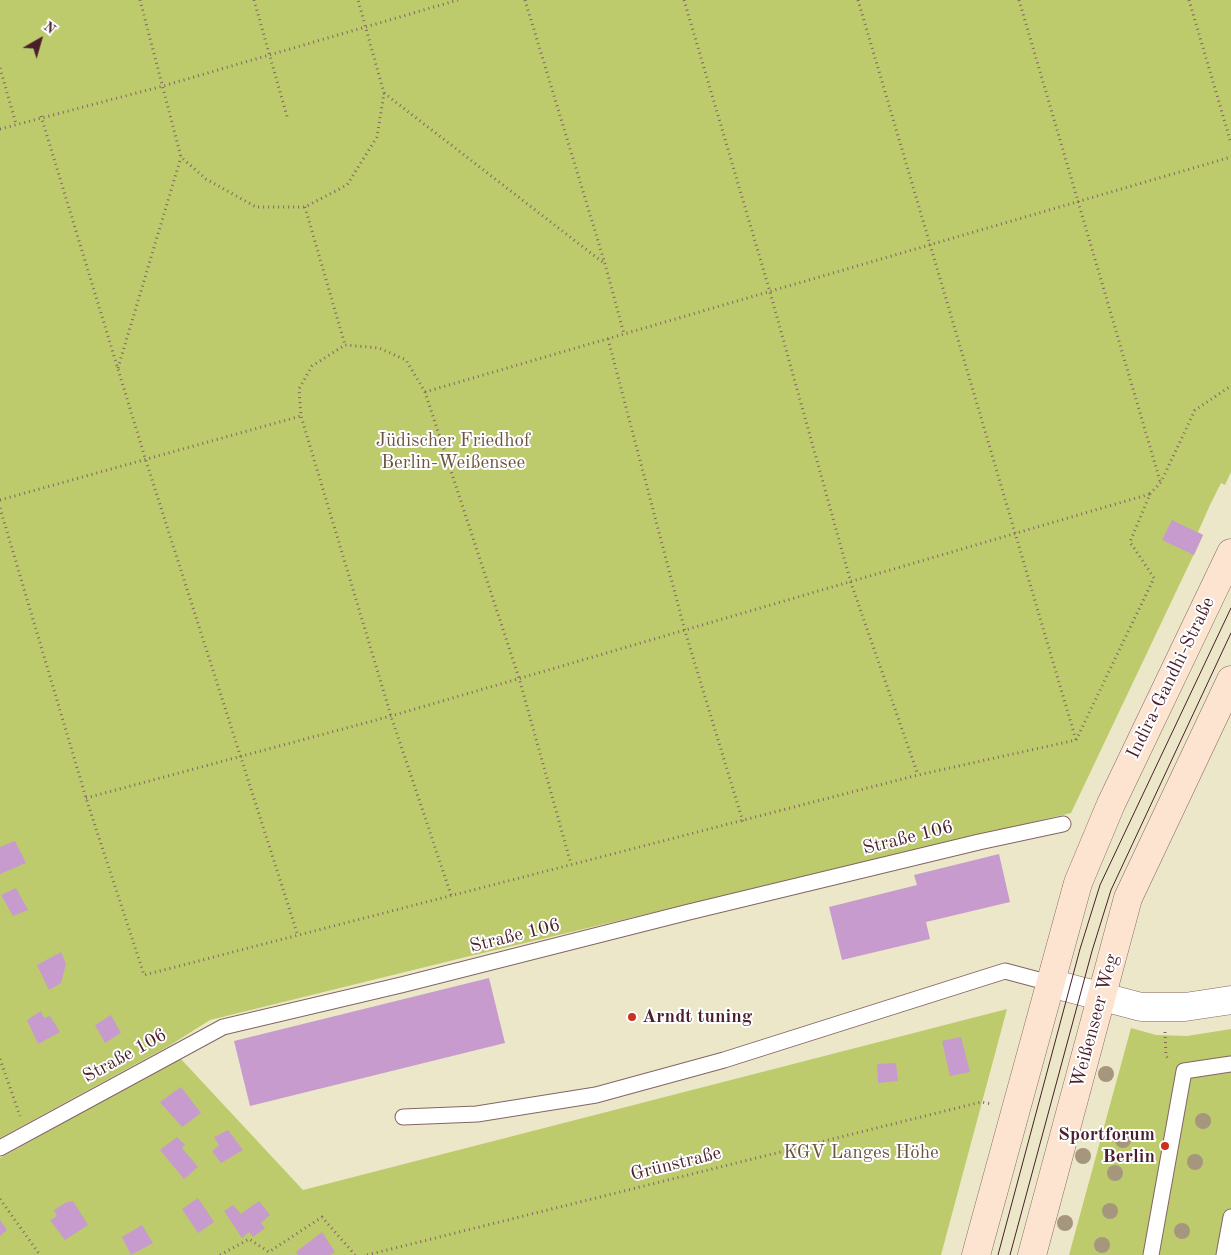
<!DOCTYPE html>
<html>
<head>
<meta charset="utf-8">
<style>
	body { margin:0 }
	#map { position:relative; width:1231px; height:1255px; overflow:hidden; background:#ede7ca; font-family:"Old Standard TT",serif }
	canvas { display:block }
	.north { position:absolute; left:15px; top:15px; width:50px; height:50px; -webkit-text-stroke:4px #fff; paint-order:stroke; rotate:38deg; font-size:14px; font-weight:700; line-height:20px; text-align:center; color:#4a1f2b }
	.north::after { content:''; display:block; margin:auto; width:18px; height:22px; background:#4a1f2b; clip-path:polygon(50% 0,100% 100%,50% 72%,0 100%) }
</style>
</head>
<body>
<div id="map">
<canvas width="1231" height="1255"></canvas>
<div class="north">N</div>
</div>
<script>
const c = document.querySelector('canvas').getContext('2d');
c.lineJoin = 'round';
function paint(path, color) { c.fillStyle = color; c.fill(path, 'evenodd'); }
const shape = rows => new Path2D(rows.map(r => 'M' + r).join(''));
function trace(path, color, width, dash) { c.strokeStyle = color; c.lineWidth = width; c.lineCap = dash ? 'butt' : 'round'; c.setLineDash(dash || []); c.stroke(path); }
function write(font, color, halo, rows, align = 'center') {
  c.font = font + ' "Old Standard TT",serif'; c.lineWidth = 4; c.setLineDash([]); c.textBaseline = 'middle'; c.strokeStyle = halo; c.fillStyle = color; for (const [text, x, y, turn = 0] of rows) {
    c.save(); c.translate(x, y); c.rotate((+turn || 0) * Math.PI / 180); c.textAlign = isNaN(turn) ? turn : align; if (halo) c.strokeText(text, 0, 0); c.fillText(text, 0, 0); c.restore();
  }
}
paint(shape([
	[0,0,1231,0,1231,472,1225,485,1221,483,1210,505,1198,532,1203,535,1071,813,462,958,210,1020,169,1046,0,1138],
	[1007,1009,941,1255,0,1255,0,1158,180,1058,303,1190],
	[1131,1028,1156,1035,1187,1036,1231,1029,1231,1255,1069,1255]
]), '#bdcb6d');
paint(shape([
	[1172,520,1203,535,1194,555,1162,540],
	[15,841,26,863,0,874,0,847],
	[999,854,1010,902,926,922,930,939,842,960,829,907,917,885,914,875],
	[16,888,28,910,13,916,1,895],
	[61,952,66,964,61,983,49,990,37,965],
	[489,978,505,1043,250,1106,234,1041],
	[41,1011,44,1018,50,1016,60,1032,38,1044,27,1020],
	[111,1015,121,1033,105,1043,95,1025],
	[961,1037,970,1072,950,1076,942,1041],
	[896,1063,898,1081,878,1083,877,1064],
	[181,1087,201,1113,182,1127,160,1102],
	[228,1130,243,1150,221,1163,212,1151,219,1145,214,1137],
	[177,1137,185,1145,182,1148,198,1167,184,1179,160,1150],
	[198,1198,214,1222,198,1233,182,1209],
	[73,1201,88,1225,65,1240,50,1220,57,1216,54,1210,67,1202],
	[259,1201,270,1215,261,1223,265,1228,253,1237,249,1232,242,1238,224,1211,233,1205,241,1214],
	[0,1220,7,1230,0,1236],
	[142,1225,153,1243,131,1255,122,1237],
	[322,1232,335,1252,330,1255,298,1255,296,1252]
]), '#c79bcd');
const lane = shape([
	[403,1117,477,1114,596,1095,724,1060,1005,971,1050,983],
	[0,1148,223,1027,401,985,689,912,979,842,1063,824],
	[1151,1255,1184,1071,1231,1064],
	[1224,1255,1231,1217]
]);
const street = shape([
	[1050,983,1141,1007,1185,1007,1231,1000]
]);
const secondary = shape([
	[976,1255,1078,883,1111,804,1231,553],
	[1032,1255,1128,898,1231,680]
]);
trace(lane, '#836563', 17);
trace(street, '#836563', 29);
trace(secondary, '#836563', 29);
trace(shape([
	[140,0,181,157,206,179,256,207,305,207,347,185,377,137,384,93,358,0],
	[254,0,288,120],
	[525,0,605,264,624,334],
	[684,0,770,292,851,583,918,775],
	[858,0,1076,740],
	[1019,0,1160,481],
	[1189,0,1231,143],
	[0,68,16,124],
	[384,93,605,264],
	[41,116,146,461,298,936],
	[0,129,163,86,458,0],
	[305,207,345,345],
	[608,339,685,631,743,822],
	[118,368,181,157],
	[425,392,1231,157],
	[0,500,301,416],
	[0,508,86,798,144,975,918,775,1076,740,1154,578,1130,542,1150,494,1161,482,1195,410,1231,386],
	[86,798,391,716,1150,494],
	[451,895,391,716,301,416,299,389,312,366,345,345,379,348,406,360,425,392,519,678,571,864],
	[1165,1032,1166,1056,1169,1059],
	[0,1059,20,1116],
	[0,1199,40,1255],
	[220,1255,249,1239,269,1252,322,1217,355,1255],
	[367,1255,981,1102,992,1104]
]), '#836563', 3, [1, 4]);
trace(lane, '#fff', 15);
trace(street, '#fff', 28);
trace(secondary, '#fde4d0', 28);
trace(shape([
	[998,1255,1080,949,1100,885,1231,608],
	[1010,1255,1092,951,1111,890,1231,633]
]), '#4a1f2b', 1);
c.fillStyle = '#a6967e';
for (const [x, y] of [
	[1106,1074],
	[1203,1121],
	[1123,1140],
	[1083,1156],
	[1195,1162],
	[1115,1173],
	[1110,1211],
	[1065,1223],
	[1182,1231],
	[1102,1245]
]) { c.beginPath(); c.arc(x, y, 8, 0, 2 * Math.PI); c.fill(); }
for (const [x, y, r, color] of [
	[632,1017,5,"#c8321e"],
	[1165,1146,5,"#c8321e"]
]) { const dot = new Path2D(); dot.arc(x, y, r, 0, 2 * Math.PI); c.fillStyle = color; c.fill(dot); trace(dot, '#fff', 2); }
write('19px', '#6c533f', '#fff', [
	["Jüdischer Friedhof",453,441],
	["Berlin-Weißensee",453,463],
	["KGV Langes Höhe",861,1153]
]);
write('19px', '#4a1f2b', '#fff', [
	["Indira-Gandhi-Straße",1171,678,-64],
	["Straße 106",908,838,-14],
	["Straße 106",515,936,-14],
	["Weißenseer Weg",1095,1021,-75],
	["Straße 106",125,1056,-29],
	["Grünstraße",676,1164,-14]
]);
write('bold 19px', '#4a1f2b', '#fff', [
	["Arndt tuning",642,1017],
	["Sportforum",1155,1135,"right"],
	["Berlin",1155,1157,"right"]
], 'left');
</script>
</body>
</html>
